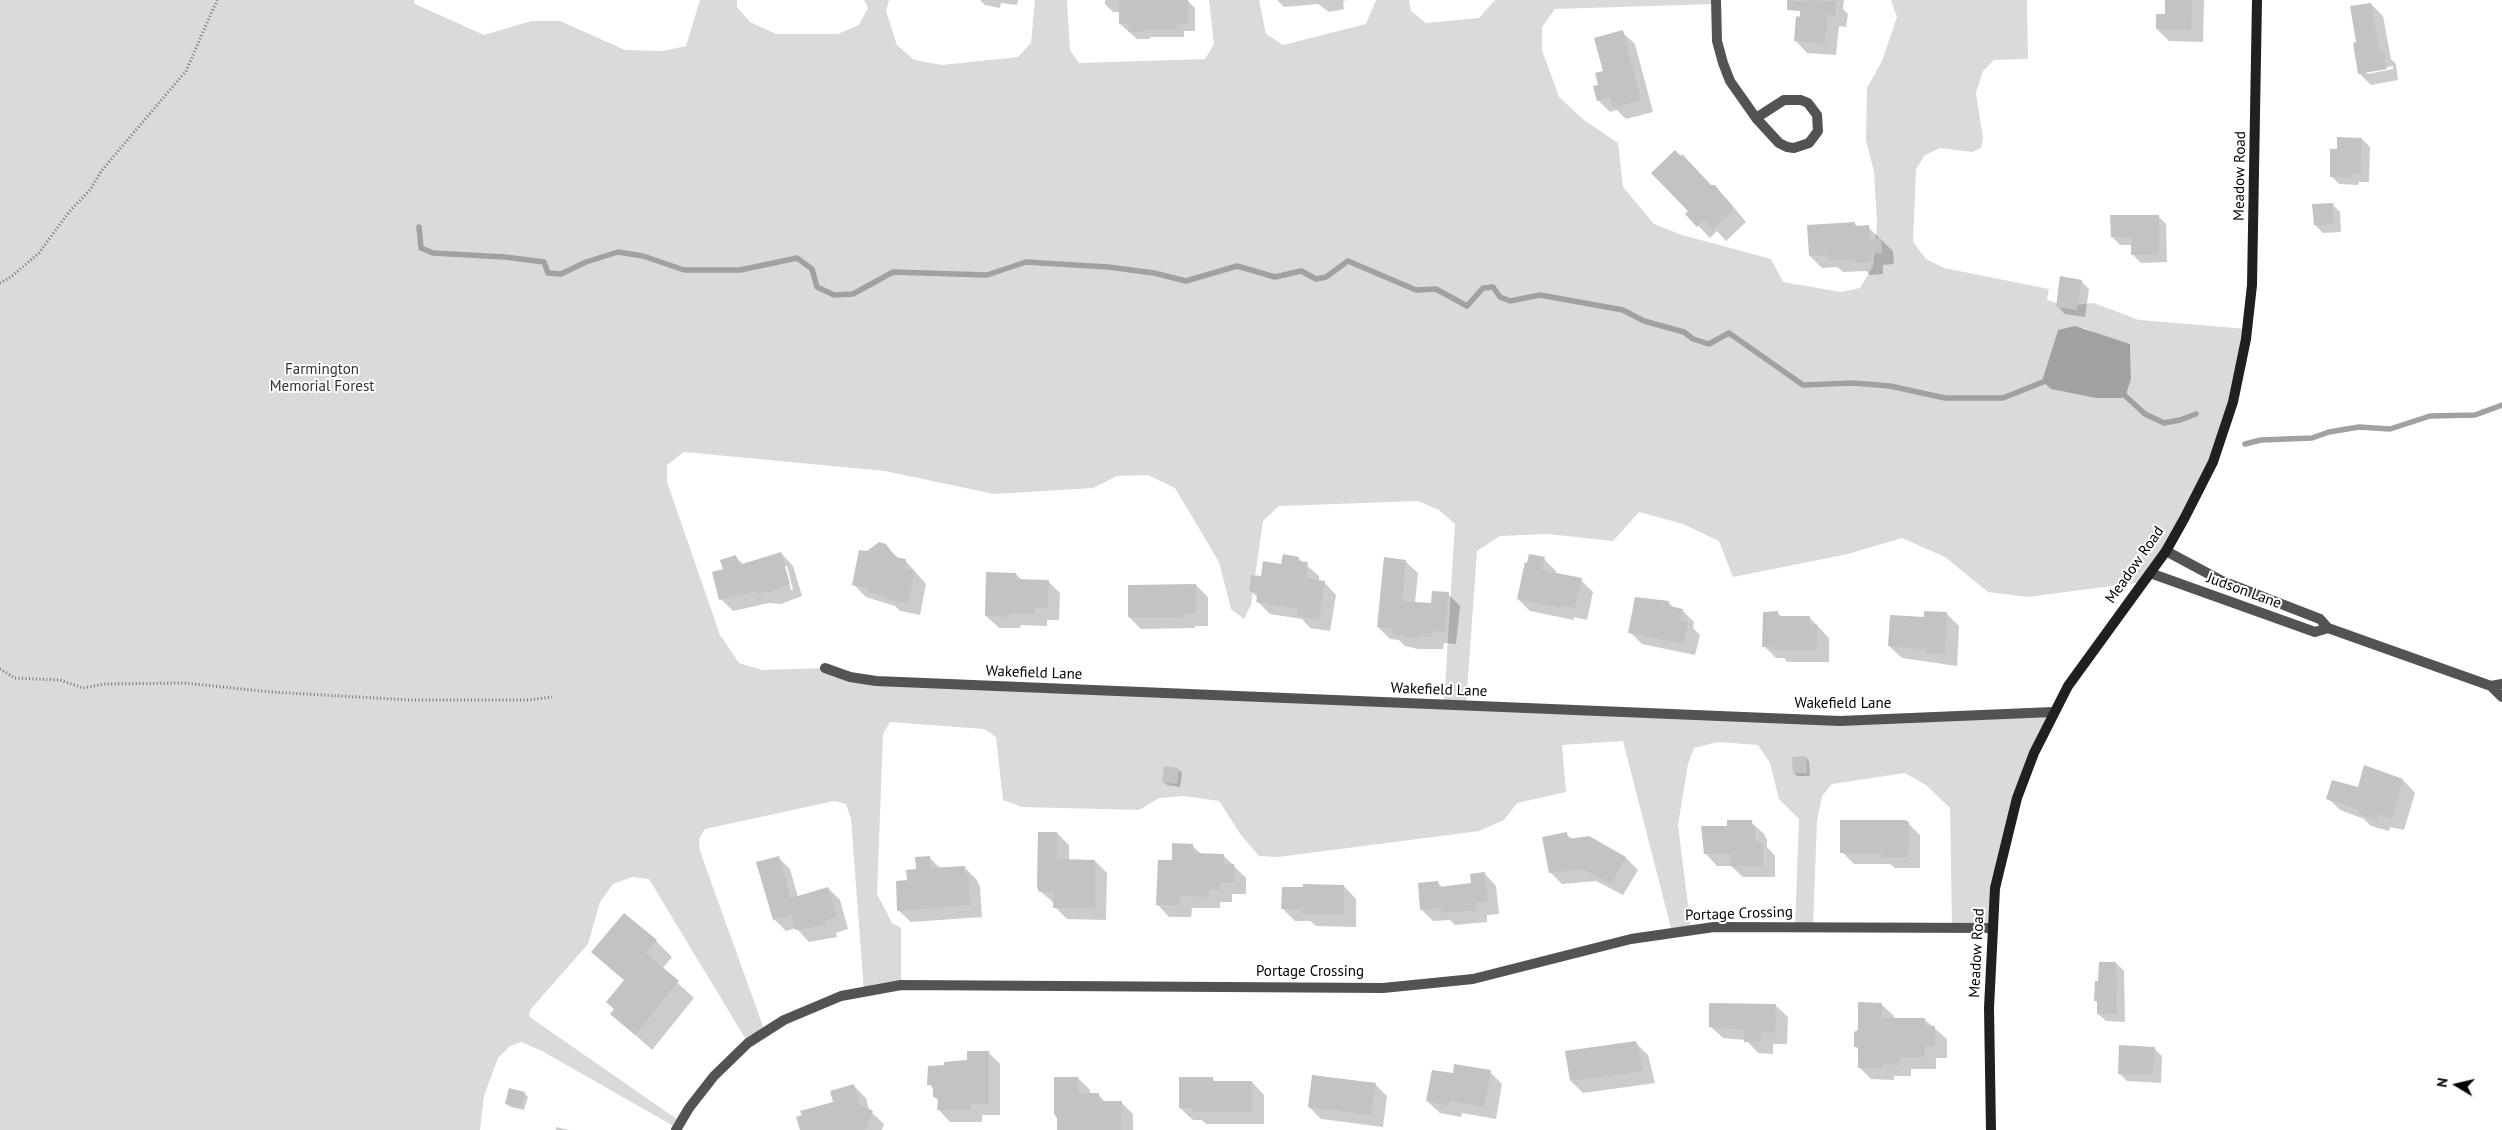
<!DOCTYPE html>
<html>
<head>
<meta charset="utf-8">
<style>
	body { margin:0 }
	#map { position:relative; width:2502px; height:1130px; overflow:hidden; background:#fff; font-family:"PT Sans",sans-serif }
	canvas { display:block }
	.north { position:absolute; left:2432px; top:1060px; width:50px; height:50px; -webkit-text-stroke:4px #fff; paint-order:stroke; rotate:279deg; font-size:14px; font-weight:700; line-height:20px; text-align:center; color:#000 }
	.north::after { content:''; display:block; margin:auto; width:18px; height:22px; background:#000; clip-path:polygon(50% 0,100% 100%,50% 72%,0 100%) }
</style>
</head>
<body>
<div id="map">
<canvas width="2502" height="1130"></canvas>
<div class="north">N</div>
</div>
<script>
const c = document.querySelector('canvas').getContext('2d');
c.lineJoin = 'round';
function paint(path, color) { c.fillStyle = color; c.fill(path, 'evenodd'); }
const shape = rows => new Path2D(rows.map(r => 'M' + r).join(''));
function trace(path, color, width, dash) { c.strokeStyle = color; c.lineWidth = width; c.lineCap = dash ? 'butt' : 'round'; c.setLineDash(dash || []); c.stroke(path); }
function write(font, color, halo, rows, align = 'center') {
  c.font = font + ' "PT Sans",sans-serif'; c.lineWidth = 4; c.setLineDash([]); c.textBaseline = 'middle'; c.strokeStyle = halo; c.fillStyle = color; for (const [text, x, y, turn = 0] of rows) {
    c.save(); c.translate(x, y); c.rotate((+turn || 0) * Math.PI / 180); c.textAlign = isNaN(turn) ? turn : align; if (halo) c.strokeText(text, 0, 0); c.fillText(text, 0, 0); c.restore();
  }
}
paint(shape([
	[0,0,414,0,415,4,484,35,531,21,560,21,625,50,663,51,686,46,700,0,737,0,737,7,750,22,776,34,838,34,859,25,868,8,864,0,889,0,886,11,897,45,914,60,942,65,1018,57,1031,43,1035,0,1067,0,1070,50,1079,63,1205,59,1214,44,1209,0,1259,0,1266,34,1283,45,1366,24,1376,0,1409,0,1411,11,1426,23,1479,18,1495,0,1720,0,1715,4,1555,9,1542,27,1542,50,1559,97,1584,120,1618,143,1623,187,1654,224,1682,235,1771,259,1783,282,1841,292,1860,288,1873,266,1877,223,1874,172,1866,140,1867,88,1882,61,1897,17,1891,0,2027,0,2028,59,1994,60,1983,71,1976,93,1983,138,1981,148,1972,152,1940,148,1925,155,1916,169,1913,242,1926,259,1944,268,2049,289,2047,300,2066,306,2094,303,2139,320,2247,329,2213,462,2143,582,2027,597,1988,592,1945,557,1902,538,1848,554,1733,577,1719,541,1683,524,1639,512,1613,541,1548,534,1500,536,1477,551,1466,705,1840,721,2053,712,2017,798,1993,928,1952,927,1950,808,1926,785,1905,773,1832,784,1822,796,1817,821,1813,927,1795,927,1799,819,1779,799,1770,763,1758,745,1718,742,1694,748,1688,764,1678,825,1691,929,1672,932,1623,741,1562,745,1566,792,1517,803,1504,820,1479,831,1278,857,1259,856,1241,835,1219,801,1184,796,1159,798,1139,810,1022,807,1003,800,996,737,984,729,890,722,883,734,877,894,892,923,901,928,901,985,864,991,851,819,846,804,834,801,705,829,699,839,700,851,765,1032,748,1043,649,879,632,877,613,884,600,902,588,944,530,1010,529,1016,534,1020,681,1122,677,1128,542,1051,521,1042,510,1046,498,1058,484,1096,480,1130,0,1130],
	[2084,328,2104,337,2130,344,2131,379,2126,395,2051,389,2042,381,2058,330],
	[684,452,885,471,994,494,1093,488,1117,476,1148,475,1175,488,1219,562,1231,609,1244,619,1251,605,1263,521,1279,506,1418,501,1439,510,1455,524,1444,704,850,677,825,668,762,670,739,663,720,635,667,482,667,465]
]), '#dadada');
paint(shape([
	[2075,326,2130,344,2131,379,2126,395,2121,398,2096,398,2051,389,2042,381,2058,330]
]), '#a1a1a1');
paint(shape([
	[980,0,1018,0,1017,5,1001,3,1000,8,985,5],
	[1105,0,1187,0,1195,8,1195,31,1184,31,1184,37,1150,37,1150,39,1137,39,1120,24,1120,12,1113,12,1105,4],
	[1277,0,1347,0,1343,1,1344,9,1329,12,1318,4,1284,7],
	[1803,0,1844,0,1843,9,1848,14,1846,27,1839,26,1836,55,1807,53,1795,40],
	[2166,0,2204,0,2203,42,2169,41,2157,29,2166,15],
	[2371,4,2383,16,2391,59,2396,64,2398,80,2371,85,2359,73,2358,43],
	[2393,66,2393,69,2367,74,2367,71],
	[1622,32,1635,44,1653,112,1626,119,1617,110,1610,112,1598,100,1605,72],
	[2362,139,2370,147,2369,182,2359,182,2358,185,2339,184,2331,176,2339,151],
	[1711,186,1727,199,1746,222,1726,241,1717,231,1710,238,1687,214],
	[2332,204,2340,212,2341,232,2323,233,2315,225],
	[2158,216,2166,224,2167,262,2141,263,2133,255,2132,245,2120,245,2112,237],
	[1854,223,1858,227,1868,227,1893,251,1894,264,1883,265,1883,274,1870,275,1866,271,1843,272,1837,267,1822,268,1810,256],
	[2081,281,2089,289,2085,317,2065,314,2057,306],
	[885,545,899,559,905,560,926,584,920,615,900,611,895,606,866,597,854,585,867,553],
	[781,553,793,566,802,596,781,604,769,603,733,611,721,599,736,557,743,564],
	[784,566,787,566,793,590,791,590],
	[1298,558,1319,576,1319,582,1324,582,1336,595,1330,631,1310,628,1302,619,1270,614,1258,602,1258,598,1250,590,1262,578],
	[1544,559,1556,571,1556,574,1581,580,1593,592,1587,620,1574,617,1574,620,1530,611,1518,599],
	[1405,561,1418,573,1415,603,1432,605,1448,594,1460,606,1456,644,1444,643,1443,649,1418,649,1405,646,1399,640,1390,639,1378,627],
	[1016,574,1022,580,1048,581,1060,593,1059,620,1047,620,1047,626,1021,625,1020,628,999,628,986,616],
	[1196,585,1208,597,1208,626,1195,626,1195,628,1141,629,1129,617],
	[1669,603,1675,609,1682,610,1694,622,1693,628,1700,635,1695,655,1642,644,1630,632],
	[1778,613,1782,617,1809,617,1829,638,1829,662,1787,662,1784,658,1776,658,1764,646],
	[1946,613,1959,626,1957,666,1902,658,1889,646,1925,618],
	[1805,757,1809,761,1810,776,1797,776,1794,773],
	[1178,769,1182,773,1180,787,1167,785,1163,781],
	[2403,780,2415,793,2404,830,2390,827,2389,831,2371,826,2364,819,2340,810,2328,798,2359,789],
	[1751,822,1764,834,1767,840,1767,847,1775,856,1775,877,1743,877,1731,866,1717,866,1705,853,1728,827],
	[1908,823,1920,835,1920,868,1895,868,1890,864,1854,864,1842,852],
	[1057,833,1069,845,1069,861,1095,861,1107,873,1106,920,1067,919,1055,907,1055,904,1040,891],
	[1566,834,1573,840,1589,837,1626,858,1638,870,1623,895,1596,881,1562,884,1550,872],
	[1192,845,1201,854,1223,855,1246,878,1246,894,1232,894,1232,902,1220,902,1220,908,1192,908,1191,917,1169,917,1157,904,1173,861],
	[778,857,790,869,798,897,828,888,840,900,848,929,836,933,837,937,809,942,796,928,786,931,774,919],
	[929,857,941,869,964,867,977,880,980,887,982,917,911,922,898,910,908,881],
	[1484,873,1496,886,1499,914,1487,915,1487,922,1455,925,1450,920,1433,921,1421,909,1438,883,1442,887,1473,884],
	[1344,886,1356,899,1356,927,1316,926,1310,921,1295,921,1282,908],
	[656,941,672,957,662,969,694,998,652,1050,612,1014,625,981,593,952],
	[2116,963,2124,971,2125,1022,2106,1021,2098,1014,2098,1003,2096,1001,2099,982],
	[1881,1004,1894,1016,1894,1019,1924,1019,1947,1039,1947,1058,1936,1058,1936,1069,1911,1069,1911,1076,1894,1076,1894,1080,1871,1079,1859,1067,1859,1050,1856,1047],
	[1775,1005,1788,1017,1787,1044,1773,1044,1773,1054,1758,1053,1746,1040,1723,1038,1710,1026],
	[1636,1043,1648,1055,1655,1083,1583,1093,1571,1081],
	[2154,1048,2162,1056,2161,1083,2127,1081,2119,1073],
	[988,1052,1000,1064,1000,1115,982,1115,982,1122,950,1122,939,1110,939,1101,934,1097,934,1090,929,1084,946,1066,968,1061],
	[1490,1072,1502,1084,1496,1119,1462,1113,1461,1117,1440,1113,1427,1101,1454,1075],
	[1078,1078,1090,1090,1090,1094,1098,1094,1105,1102,1121,1102,1133,1114,1133,1130,1059,1130],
	[1212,1079,1216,1082,1252,1082,1264,1095,1264,1124,1206,1124,1202,1120,1193,1120,1180,1108],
	[1375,1084,1387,1096,1383,1127,1321,1119,1309,1107],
	[854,1086,866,1098,869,1110,884,1124,882,1130,801,1130],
	[524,1093,528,1097,524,1110,510,1107,506,1103],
	[556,1127,569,1130,570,1130,556,1130]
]), '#0003');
trace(shape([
	[419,227,421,248,433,253,505,257,544,262,548,273,561,274,586,262,618,252,643,256,684,270,740,270,797,258,812,269,817,287,834,295,853,294,893,272,987,275,1026,262,1108,267,1154,273,1186,281,1237,266,1275,277,1301,271,1316,279,1326,277,1348,261,1416,290,1436,289,1467,306,1483,288,1493,287,1500,297,1510,301,1540,295,1623,310,1644,321,1684,332,1693,339,1709,344,1729,333,1803,385,1853,383,1890,386,1945,398,2003,398,2048,380],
	[2120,391,2145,414,2164,423,2180,420,2196,414],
	[2245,444,2261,440,2312,438,2329,432,2359,427,2390,429,2430,416,2475,415,2502,405]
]), '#a1a1a1', 5.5);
paint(shape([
	[1119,0,1188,0,1188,24,1177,24,1177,29,1143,29,1143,32,1128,32,1129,24,1119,24],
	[1787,0,1836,1,1835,16,1828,15,1825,44,1794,41,1796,16,1800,17,1800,11,1787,10],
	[2165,0,2192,0,2191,30,2156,29,2156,14,2165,14],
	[2371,3,2380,52,2384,51,2387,69,2358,74,2353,43,2356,42,2350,6],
	[1623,30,1641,100,1613,108,1610,97,1597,101,1593,86,1598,85,1595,73,1603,71,1594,38],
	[2337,137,2362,138,2361,174,2351,174,2351,177,2330,177,2330,149,2337,149],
	[1675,150,1681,156,1682,154,1711,185,1715,185,1734,209,1713,230,1704,220,1697,227,1685,214,1688,211,1651,173],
	[2333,203,2334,224,2314,225,2312,204],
	[2110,215,2159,215,2159,255,2131,255,2131,237,2111,237],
	[1855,222,1855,226,1869,225,1870,239,1881,238,1882,253,1871,253,1872,263,1856,263,1856,259,1829,261,1829,255,1809,256,1807,225],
	[2060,276,2082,280,2077,310,2056,307],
	[879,542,886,544,895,557,906,559,904,568,915,571,908,604,886,599,887,596,867,592,868,588,852,585,859,550,867,551],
	[781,552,790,584,768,593,768,591,757,594,757,591,719,600,712,572,723,569,720,560,736,555,739,565],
	[1283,554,1299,557,1298,561,1308,562,1306,578,1325,581,1319,620,1297,616,1298,609,1256,602,1258,592,1249,590,1251,575,1261,576,1263,561,1281,564],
	[1529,554,1545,557,1542,570,1582,578,1575,608,1562,605,1562,608,1517,599,1525,562,1527,563],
	[1384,557,1406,560,1402,601,1431,603,1432,591,1449,592,1445,632,1432,631,1432,637,1418,636,1418,639,1392,634,1393,629,1377,627],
	[986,572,1016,573,1016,579,1049,580,1048,608,1035,608,1035,614,1009,613,1009,617,985,616],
	[1196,584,1196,614,1183,614,1183,617,1128,617,1128,585],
	[1635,597,1669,601,1669,606,1683,609,1680,620,1688,622,1684,644,1628,633],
	[1778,611,1778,616,1810,616,1810,625,1817,624,1817,650,1774,650,1774,647,1762,647,1763,612],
	[1924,611,1947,612,1945,654,1926,654,1926,650,1888,646,1890,615,1924,617],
	[1806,756,1807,773,1793,773,1792,757],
	[2364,765,2403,779,2392,819,2378,815,2377,820,2358,814,2359,810,2326,799,2332,780,2358,787],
	[1164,766,1179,768,1177,784,1162,782],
	[1727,820,1752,820,1752,826,1755,826,1755,842,1763,842,1763,866,1730,866,1730,854,1704,854,1701,826,1727,826],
	[1840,820,1905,820,1909,822,1908,857,1881,857,1881,853,1840,853],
	[1038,832,1057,832,1057,859,1095,860,1095,908,1053,908,1054,892,1039,892,1037,887],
	[1567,832,1568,839,1589,836,1626,857,1611,884,1583,869,1549,873,1542,837],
	[1172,843,1193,844,1193,853,1224,854,1224,864,1234,864,1234,883,1221,882,1220,890,1209,890,1209,897,1180,896,1180,905,1156,905,1158,860,1172,860],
	[779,856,791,898,828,887,837,917,825,921,826,925,795,930,791,915,773,920,756,862],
	[930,856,930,868,965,866,965,874,969,874,970,905,897,911,896,881,907,880,906,870,916,869,915,857],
	[1485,872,1488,902,1475,903,1476,910,1442,913,1441,908,1420,910,1418,883,1438,881,1439,887,1471,883,1470,874],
	[1303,884,1344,885,1344,915,1302,914,1302,909,1281,909,1282,887,1303,887],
	[624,913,657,940,646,953,679,981,635,1035,610,1014,614,1009,606,1002,624,980,591,952],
	[2099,962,2116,962,2117,1014,2097,1014,2097,1001,2094,1001,2095,981,2098,981],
	[1858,1002,1882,1003,1882,1018,1925,1018,1925,1026,1935,1026,1935,1046,1925,1046,1925,1057,1900,1057,1899,1065,1882,1064,1882,1068,1858,1068,1858,1047,1854,1047,1854,1032,1858,1030],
	[1709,1003,1776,1004,1775,1033,1761,1032,1761,1042,1744,1042,1745,1030,1709,1027],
	[1636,1041,1644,1071,1570,1081,1565,1051],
	[2119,1045,2155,1047,2153,1075,2118,1074],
	[967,1051,989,1051,989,1104,971,1104,971,1110,937,1110,938,1097,933,1097,933,1085,927,1085,928,1066,944,1065,944,1062,967,1060],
	[1454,1064,1491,1070,1484,1107,1450,1101,1449,1106,1426,1101,1432,1070,1453,1073],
	[1312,1075,1376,1083,1371,1115,1308,1107],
	[1054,1077,1078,1077,1078,1093,1099,1093,1099,1101,1122,1101,1121,1130,1057,1130,1057,1118,1054,1114],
	[1179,1077,1213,1077,1213,1081,1252,1081,1252,1112,1192,1112,1192,1108,1179,1108],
	[854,1084,859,1104,873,1111,865,1130,800,1130,796,1117,802,1115,800,1111,833,1102,830,1091],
	[509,1088,525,1092,521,1107,505,1104]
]), '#c3c3c3');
trace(shape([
	[0,283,11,277,39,253,69,212,90,190,102,170,186,71,217,0],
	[0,669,15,678,60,680,83,688,105,684,184,683,271,692,410,700,528,700,552,697]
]), '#757575', 3, [1, 2.5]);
trace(shape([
	[1716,0,1717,41,1723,63,1730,81,1756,118,1779,143,1787,147,1794,148,1809,143,1818,131,1817,115,1808,103,1801,100,1784,100,1756,118],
	[2166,551,2222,581,2320,619,2328,628,2491,686],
	[2150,573,2315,632,2328,628],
	[825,668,850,677,876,681,1840,721,2053,712],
	[2502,684,2491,686,2502,697],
	[676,1130,689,1108,714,1076,748,1043,784,1020,841,996,901,985,1383,988,1473,979,1631,939,1714,927,1993,928]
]), '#535353', 10);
trace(shape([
	[1991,1130,1989,1008,1995,888,2017,798,2034,753,2068,686,2166,551,2184,519,2213,462,2233,402,2246,339,2252,285,2257,0]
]), '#202020', 10);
write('15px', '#000', '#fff', [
	["Meadow Road",2240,176,-89],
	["Meadow Road",2135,565,-55],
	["Judson Lane",2244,591,20],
	["Wakefield Lane",1034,673,2],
	["Wakefield Lane",1439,690,2],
	["Wakefield Lane",1843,704],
	["Portage Crossing",1739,914,-2],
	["Meadow Road",1977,953,-87],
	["Portage Crossing",1310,972]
]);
write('15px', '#313131', '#fff', [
	["Farmington",322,370],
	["Memorial Forest",322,387]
]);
</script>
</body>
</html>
